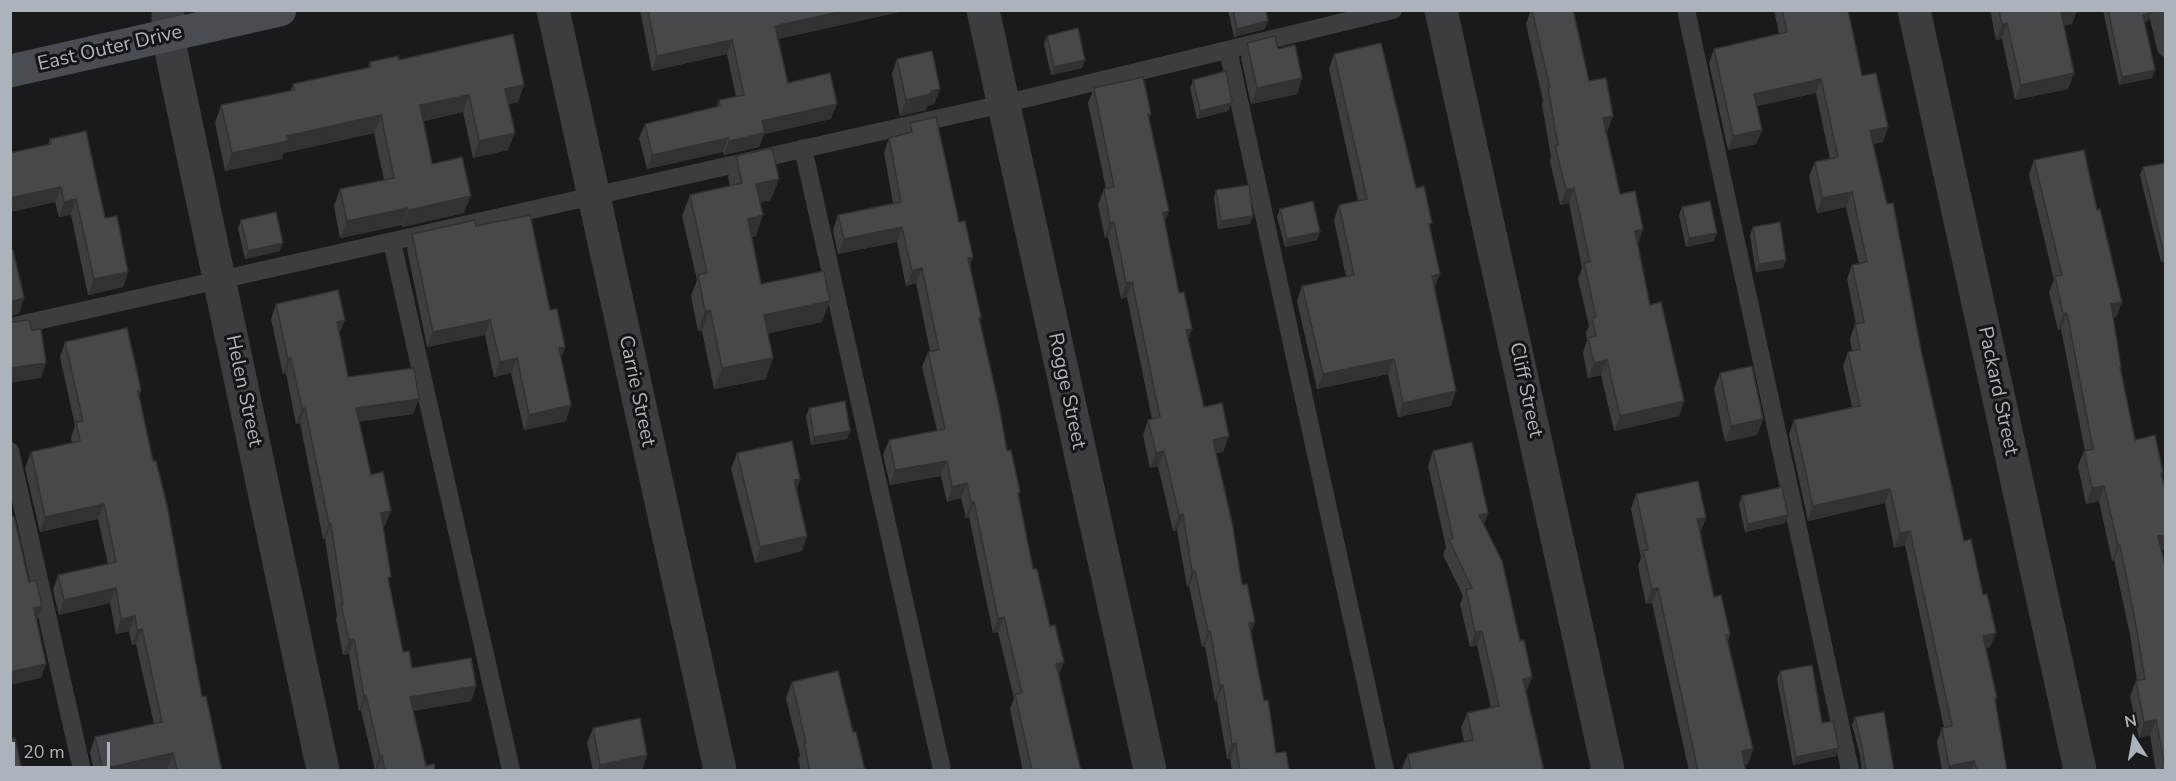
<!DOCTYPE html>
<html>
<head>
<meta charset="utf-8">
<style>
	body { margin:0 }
	#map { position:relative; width:2176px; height:781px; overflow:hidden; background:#1a1a1c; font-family:"Nunito Sans",sans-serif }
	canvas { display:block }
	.frame { position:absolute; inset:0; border:12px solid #adb3bb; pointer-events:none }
	.north { position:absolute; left:2104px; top:709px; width:60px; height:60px; -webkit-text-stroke:4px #151517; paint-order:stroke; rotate:349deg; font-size:16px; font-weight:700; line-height:24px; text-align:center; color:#adb3bb }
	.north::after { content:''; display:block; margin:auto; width:21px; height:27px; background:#adb3bb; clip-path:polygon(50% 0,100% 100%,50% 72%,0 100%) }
	.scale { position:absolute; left:12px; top:742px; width:98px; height:27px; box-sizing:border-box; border:3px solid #adb3bb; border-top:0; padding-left:8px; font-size:18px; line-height:21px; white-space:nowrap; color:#adb3bb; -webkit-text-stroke:4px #151517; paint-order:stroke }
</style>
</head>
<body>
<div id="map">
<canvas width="2176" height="781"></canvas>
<div class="frame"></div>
<div class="north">N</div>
<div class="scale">20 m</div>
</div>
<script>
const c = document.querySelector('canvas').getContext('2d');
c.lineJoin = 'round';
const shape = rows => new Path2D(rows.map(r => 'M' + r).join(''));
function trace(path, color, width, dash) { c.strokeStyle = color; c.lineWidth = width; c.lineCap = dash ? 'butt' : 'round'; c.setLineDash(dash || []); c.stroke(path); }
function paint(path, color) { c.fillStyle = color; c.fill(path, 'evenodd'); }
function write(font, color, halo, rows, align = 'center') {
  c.font = font + ' "Nunito Sans",sans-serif'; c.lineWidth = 6; c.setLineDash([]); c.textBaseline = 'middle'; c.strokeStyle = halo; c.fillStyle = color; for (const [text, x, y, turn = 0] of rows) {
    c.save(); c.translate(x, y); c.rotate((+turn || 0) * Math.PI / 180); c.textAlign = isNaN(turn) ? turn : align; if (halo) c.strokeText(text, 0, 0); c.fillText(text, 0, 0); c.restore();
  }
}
trace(shape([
	[1686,10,1850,770],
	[2157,10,2166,48],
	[1228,50,1385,770],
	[803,148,942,770],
	[392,242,511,770],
	[10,327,1003,104,1393,10],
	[10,451,82,770]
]), '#3b3d41', 18);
trace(shape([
	[168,10,168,36,177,80,323,770],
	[553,10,720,770],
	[983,10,1150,770],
	[1441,10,1608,770],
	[1914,10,2080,770]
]), '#3b3d41', 33);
trace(shape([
	[10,71,280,10]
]), '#494c51', 33);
paint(shape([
	[640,10,908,10,778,39,788,83,831,119,764,134,759,147,724,155,723,152,647,169,639,138,645,124,717,107,719,100,736,97,727,54,652,71],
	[1228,10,1266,10,1265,29,1234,37],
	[1531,10,1573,10,1589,81,1613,116,1607,132,1606,132,1620,194,1638,245,1650,305,1684,401,1679,416,1614,431,1601,375,1588,378,1583,353,1587,340,1586,333,1589,326,1578,279,1582,268,1569,203,1560,205,1550,161,1551,156,1542,104,1543,101,1526,24],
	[1774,10,1848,10,1862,76,1888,127,1883,142,1873,144,1921,350,1964,541,1990,647,1986,648,2007,771,1942,771,1937,742,1942,728,1944,728,1905,545,1894,548,1885,503,1808,521,1789,434,1794,420,1852,407,1843,366,1848,352,1852,351,1850,339,1855,324,1856,324,1847,279,1852,265,1859,264,1846,207,1817,213,1809,176,1815,162,1830,159,1816,93,1757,106,1762,130,1756,144,1728,150,1709,63,1714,49,1779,34],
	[1990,10,2077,10,2072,24,2063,26,2074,73,2068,89,2015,100,2002,39,1996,40],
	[2103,10,2151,10,2151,13,2148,21,2144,22,2152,78,2119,85],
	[1047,36,1082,68,1051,75,1044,44],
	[1247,43,1278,49,1302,78,1297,94,1251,104,1241,58],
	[1334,54,1416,188,1430,229,1434,288,1451,406,1398,417,1388,374,1317,389,1297,301,1302,286,1346,277,1334,220,1339,205,1358,201,1329,69],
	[897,59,940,89,934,104,927,106,926,110,900,116,892,74],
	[399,60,524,85,518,102,509,104,508,150,473,158,463,112,424,121,432,164,464,213,402,227,402,225,340,238,334,206,340,189,384,180,374,133,284,153,282,159,225,171,215,123,221,105,290,91,293,84,368,68,370,62],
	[1193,80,1232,101,1228,111,1197,119,1190,88],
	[1094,88,1151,114,1149,119,1165,223,1188,340,1204,407,1229,436,1223,452,1216,453,1242,585,1255,622,1251,633,1264,701,1276,753,1289,771,1232,771,1230,759,1227,759,1217,701,1215,701,1205,646,1202,647,1189,586,1187,587,1177,530,1173,531,1158,466,1150,468,1143,435,1148,420,1152,419,1127,297,1121,299,1108,237,1105,238,1098,205,1104,189,1106,189,1088,103],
	[910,123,959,222,970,266,981,317,980,321,1007,451,1018,497,1033,569,1059,675,1081,771,1023,771,1010,709,1014,698,998,632,993,633,969,517,966,518,961,498,947,502,941,476,890,485,883,455,889,440,937,430,922,367,928,352,930,351,916,283,906,286,897,242,838,254,833,230,838,215,893,203,884,153,889,138,906,134],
	[50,139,105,218,128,272,123,287,88,295,71,215,59,217,55,202,10,212,10,153,48,145],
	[736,156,771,200,760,202,756,236,752,237,761,284,822,322,768,333,766,379,714,389,702,331,698,331,691,296,697,280,682,216,690,195,730,186,728,177],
	[2034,160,2097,210,2122,302,2116,317,2113,318,2121,367,2120,370,2135,440,2163,473,2162,477,2166,549,2161,550,2166,771,2156,771,2150,735,2139,738,2130,696,2136,681,2137,680,2130,635,2114,560,2112,561,2099,501,2086,504,2078,466,2084,451,2085,451,2061,329,2058,330,2049,292,2054,280,2029,175],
	[2166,163,2166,261,2161,262,2140,175,2143,167],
	[1216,190,1250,224,1218,229,1214,198],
	[1682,207,1714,241,1686,247,1679,215],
	[1280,209,1317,240,1285,247,1277,217],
	[241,220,280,251,245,259,238,228],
	[476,226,550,310,565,347,561,359,566,421,524,430,511,373,494,377,485,335,427,347,407,249,412,234],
	[1753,227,1786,260,1783,268,1756,272,1750,235],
	[276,304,340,335,348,377,413,414,359,421,371,475,385,526,383,526,389,582,403,652,412,668,476,686,471,701,413,711,426,766,435,771,375,770,361,711,359,711,349,654,343,655,336,619,337,616,325,539,323,539,300,423,296,424,286,373,283,374,271,319],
	[65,342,141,390,139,396,202,697,222,771,168,771,167,769,159,771,94,771,90,752,95,737,154,724,136,644,132,645,129,631,116,634,110,603,59,615,53,590,58,575,108,564,98,519,40,532,25,468,31,452,72,443,71,438,75,425,60,357],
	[1720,373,1763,419,1757,435,1725,442,1714,389],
	[809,408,850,431,847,439,811,445,806,416],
	[1433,451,1488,513,1484,524,1532,677,1526,692,1544,771,1403,771,1402,768,1408,754,1464,742,1461,728,1467,713,1491,708,1477,645,1470,647,1460,604,1463,596,1443,555,1446,547,1428,466],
	[737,453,800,479,796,490,807,536,802,551,755,563,731,469],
	[1636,494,1706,518,1700,533,1714,597,1730,634,1728,641,1753,749,1748,764,1745,765,1746,771,1689,771,1652,603,1646,604,1638,566,1641,558,1631,509],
	[1742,496,1788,515,1785,523,1745,532,1739,504],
	[1780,671,1836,756,1793,765,1777,679],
	[792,682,853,732,865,771,801,771,798,759,800,755,786,698],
	[1855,717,1894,771,1862,771,1860,755,1852,725],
	[593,728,647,755,642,771,593,771,587,743]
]), '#3d3e41');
paint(shape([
	[848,10,908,10,770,41,775,26],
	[2069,10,2077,10,2072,24,2055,28,2061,12],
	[2151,13,2148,21,2140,23,2143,15],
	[1268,21,1265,29,1234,37,1237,29],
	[2007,23,2002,39,1996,40,2002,25],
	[732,40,727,54,652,71,657,56],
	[1085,60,1082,68,1051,75,1054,67],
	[2155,70,2152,78,2119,85,2122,77],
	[2074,73,2068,89,2015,100,2021,85],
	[1302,78,1297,94,1251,104,1257,88],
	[1821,79,1816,93,1749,108,1754,94],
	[524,85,518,102,499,107,505,89],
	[940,89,934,104,927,106,926,110,900,116,906,100,931,91],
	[469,95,463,112,414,123,420,105],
	[1231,103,1228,111,1197,119,1200,111],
	[837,104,831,119,764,134,759,147,724,155,729,141,762,121],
	[381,115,374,133,284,153,282,159,225,171,232,153,287,136],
	[1613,116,1607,132,1597,133,1603,118],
	[1888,127,1883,142,1865,146,1870,131],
	[1762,130,1756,144,1728,150,1733,136],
	[515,133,508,150,473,158,479,141],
	[728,138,723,152,647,169,652,155],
	[779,179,771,200,749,205,756,184],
	[61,187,55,202,10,212,10,198],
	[1574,188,1569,203,1560,205,1566,190],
	[1852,192,1846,207,1817,213,1822,198],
	[471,196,464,213,402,227,409,210],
	[76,199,71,215,59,217,64,202],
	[408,208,402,225,340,238,347,221],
	[1169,211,1163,227,1163,213],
	[763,215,756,236,741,240,748,219],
	[1253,216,1250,224,1218,229,1221,221],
	[1114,222,1108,237,1105,238,1110,223],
	[902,227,897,242,838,254,844,239],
	[1643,229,1638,245,1635,231],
	[1320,232,1317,240,1285,247,1287,239],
	[1717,233,1714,241,1686,247,1689,238],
	[283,243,280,251,245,259,248,251],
	[2166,253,2166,261,2161,262,2164,254],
	[973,257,968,272,968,258],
	[1786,260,1783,268,1756,272,1759,264],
	[922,268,916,283,906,286,912,271],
	[128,272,123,287,88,295,94,279],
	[1440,274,1434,289,1432,276],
	[1132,282,1127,297,1121,299,1126,283],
	[24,298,19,314,10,316,10,302],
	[830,301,822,322,757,336,764,315],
	[2122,302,2116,317,2105,319,2111,304],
	[710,310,702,331,698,331,705,311],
	[2067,313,2061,329,2058,330,2063,314],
	[345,320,339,335,337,322],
	[490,320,485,335,427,347,433,332],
	[1192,329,1187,344,1186,330],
	[565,347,560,362,559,348],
	[291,358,286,373,283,374,288,359],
	[517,358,511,373,494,377,500,362],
	[773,358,766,379,714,389,722,368],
	[1394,359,1388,374,1317,389,1323,374],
	[1607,360,1601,375,1588,378,1594,363],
	[46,363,41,378,10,383,10,368],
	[1456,391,1451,406,1398,417,1403,403],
	[419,399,413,414,351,423,356,408],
	[1684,401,1679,416,1614,431,1620,416],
	[571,405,566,421,524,430,529,415],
	[305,408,300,423,296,424,302,409],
	[1763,419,1757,435,1725,442,1731,426],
	[850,431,847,439,811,445,814,437],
	[1229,436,1223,452,1207,455,1213,440],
	[1164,451,1158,466,1150,468,1156,453],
	[947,461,941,476,890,485,895,470],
	[800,479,795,494,794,480],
	[967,483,961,498,947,502,952,487],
	[2104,486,2099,501,2086,504,2092,488],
	[1890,489,1885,503,1808,521,1813,506],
	[974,502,969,517,966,518,971,503],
	[104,504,98,519,40,532,45,517],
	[391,511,385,526,376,528,381,513],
	[1488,513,1482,528,1479,515],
	[1183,514,1177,530,1173,531,1179,515],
	[1788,515,1785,523,1745,532,1748,524],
	[1706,518,1700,533,1697,519],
	[329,524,331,524,325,539,323,539],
	[1910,531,1905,545,1894,548,1900,533],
	[2166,535,2166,549,2153,552,2158,536],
	[807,536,802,551,755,563,760,547],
	[2118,545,2120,545,2114,560,2112,561],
	[1192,571,1195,571,1189,586,1187,587],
	[116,588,110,603,59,615,64,600],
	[1658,588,1652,603,1646,604,1652,589],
	[42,606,37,620,34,608],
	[135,616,129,631,116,634,121,619],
	[1004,617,998,632,993,633,998,618],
	[1255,622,1249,637,1249,623],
	[142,629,136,644,132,645,137,630],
	[1208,631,1210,631,1205,646,1202,647],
	[1482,631,1477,645,1470,647,1475,632],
	[1996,633,1990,647,1978,650,1983,636],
	[354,639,349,654,343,655,349,640],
	[1064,662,1058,677,1056,664],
	[46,664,41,678,10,685,10,672],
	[1532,677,1526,692,1517,693,1523,679],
	[1223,685,1217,701,1215,701,1220,686],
	[476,686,471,701,404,712,410,697],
	[364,696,366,696,361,711,359,711],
	[2156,720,2150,735,2139,738,2144,722],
	[1236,743,1230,759,1227,759,1232,744],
	[1839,748,1836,756,1793,765,1796,757],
	[1753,749,1748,764,1736,767,1742,751],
	[173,753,167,769,159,771,102,771,103,769],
	[382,755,377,770,375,770,380,756],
	[647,755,642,771,598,771,600,765],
	[1974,761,1971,771,1947,771,1949,766]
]), '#323235');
const building = shape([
	[648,10,848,10,775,26,788,83,830,73,837,104,762,121,765,133,729,141,728,138,652,155,645,124,720,106,719,100,744,95,732,40,657,56,648,10],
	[1233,10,1266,10,1268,21,1237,29,1233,10],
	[1532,10,1573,10,1589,81,1606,78,1613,116,1603,118,1620,194,1635,191,1643,229,1635,231,1650,305,1661,302,1684,401,1620,416,1607,360,1594,363,1588,338,1596,336,1592,318,1596,317,1584,263,1590,262,1574,188,1566,190,1555,146,1558,145,1548,88,1550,88,1532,10],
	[1782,10,1848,10,1862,76,1876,73,1888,127,1870,131,1887,204,1893,203,1921,350,1964,541,1971,539,1983,595,1987,594,1996,633,1983,636,1997,698,1995,699,2007,771,1977,771,1974,761,1949,766,1942,728,1952,726,1910,531,1900,533,1890,489,1813,506,1794,420,1860,406,1848,352,1860,349,1855,324,1864,322,1852,265,1867,262,1852,192,1822,198,1815,162,1838,157,1821,79,1754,94,1762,130,1733,136,1714,49,1787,32,1782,10],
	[1999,10,2069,10,2061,12,2074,73,2021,85,2007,23,2002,25,1999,10],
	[2108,10,2151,10,2151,13,2143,15,2155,70,2122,77,2108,10],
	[1078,28,1085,60,1054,67,1047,36,1078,28],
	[513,34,524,85,505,89,515,133,479,141,469,95,420,105,432,164,462,157,471,196,409,210,408,208,347,221,340,189,394,178,381,115,287,136,288,141,232,153,221,105,294,90,293,84,371,67,370,62,398,56,399,60,513,34],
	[1275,36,1278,49,1295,45,1302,78,1257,88,1247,43,1275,36],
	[1381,43,1416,188,1424,186,1432,223,1429,224,1440,274,1432,276,1456,391,1403,403,1394,359,1323,374,1302,286,1354,275,1339,205,1367,199,1334,54,1381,43],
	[932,51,940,89,931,91,931,94,906,100,897,59,932,51],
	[1226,71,1232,101,1231,103,1200,111,1193,80,1226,71],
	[1143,77,1151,114,1148,114,1169,211,1163,213,1179,293,1184,292,1192,329,1186,330,1204,407,1222,403,1229,436,1213,440,1233,527,1242,585,1247,584,1255,622,1249,623,1264,701,1268,700,1276,753,1286,752,1289,771,1240,771,1236,743,1232,744,1223,685,1220,686,1210,631,1208,631,1195,571,1192,571,1183,514,1179,515,1164,451,1156,453,1148,420,1160,417,1132,282,1126,283,1114,222,1110,223,1104,189,1114,187,1094,88,1143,77],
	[936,117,959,222,965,221,973,257,968,258,981,317,979,318,999,406,1007,451,1011,450,1020,492,1018,493,1033,569,1037,569,1050,626,1055,625,1064,662,1056,664,1081,771,1032,771,1015,694,1022,693,1004,617,998,618,974,502,971,503,967,483,952,487,947,461,895,470,889,440,945,429,928,352,939,350,922,268,912,271,902,227,844,239,838,215,901,202,889,138,912,132,910,123,936,117],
	[86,131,105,218,117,216,128,272,94,279,76,199,64,202,61,187,10,198,10,153,51,144,50,139,86,131],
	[772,148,779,179,756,184,763,215,748,219,761,284,824,271,830,301,764,315,773,358,722,368,710,310,705,311,698,275,707,273,690,195,742,183,736,156,772,148],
	[2084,150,2097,210,2100,209,2122,302,2111,304,2121,367,2120,367,2135,440,2155,435,2163,473,2161,473,2166,494,2166,535,2158,536,2166,570,2166,771,2156,720,2144,722,2136,681,2145,679,2135,620,2120,545,2118,545,2104,486,2092,488,2084,451,2093,449,2067,313,2063,314,2055,276,2062,275,2034,160,2084,150],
	[2166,163,2166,253,2164,254,2143,167,2166,163],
	[1249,185,1253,216,1221,221,1216,190,1249,185],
	[1313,201,1320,232,1287,239,1280,209,1313,201],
	[1710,201,1717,233,1689,238,1682,207,1710,201],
	[276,212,283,243,248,251,241,220,276,212],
	[530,215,550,310,557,309,565,347,559,348,571,405,529,415,517,358,500,362,490,320,433,332,412,234,475,220,476,226,530,215],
	[1780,222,1786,260,1759,264,1753,227,1780,222],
	[13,250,24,298,10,302,10,251,13,250],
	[338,290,345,320,337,322,348,377,414,368,419,399,356,408,371,475,383,472,391,511,381,513,391,577,388,578,403,652,409,651,412,668,471,658,476,686,410,697,426,766,434,764,435,771,385,771,382,755,380,756,366,696,364,696,354,639,349,640,341,604,343,604,331,524,329,524,305,408,302,409,291,358,288,359,276,304,338,290],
	[10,320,13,322,29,320,32,330,41,329,46,363,10,368,10,320],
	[127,328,141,390,138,391,153,461,156,461,167,505,202,697,206,696,222,771,177,771,173,753,103,769,95,737,162,722,142,629,137,630,135,616,121,619,116,588,64,600,58,575,116,562,104,504,45,517,31,452,80,441,76,422,83,421,65,342,127,328],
	[1752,366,1763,419,1731,426,1720,373,1752,366],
	[845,401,850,431,814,437,809,408,845,401],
	[792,441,800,479,794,480,807,536,760,547,737,453,792,441],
	[1472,442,1488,513,1479,515,1502,561,1520,641,1524,640,1532,677,1523,679,1544,771,1411,771,1408,754,1473,740,1467,713,1499,706,1482,631,1475,632,1466,590,1472,588,1449,540,1453,538,1433,451,1472,442],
	[1698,481,1706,518,1697,519,1714,597,1721,595,1730,634,1726,635,1753,749,1742,751,1746,771,1698,771,1658,588,1652,589,1643,551,1648,550,1636,494,1698,481],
	[1782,487,1788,515,1748,524,1742,496,1782,487],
	[14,516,29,582,36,580,42,606,34,608,46,664,10,672,10,517,14,516],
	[1812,665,1822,723,1833,721,1839,748,1796,757,1780,671,1812,665],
	[838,671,853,732,856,732,865,771,810,771,804,743,806,743,792,682,838,671],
	[1884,712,1894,771,1866,771,1862,747,1855,717,1884,712],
	[640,718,647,755,600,765,593,728,640,718],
	[10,734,12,739,15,738,22,771,10,771,10,734]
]);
paint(building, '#47484c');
trace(building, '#323235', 1.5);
write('20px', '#adb3bb', '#151517', [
	["East Outer Drive",110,49,-13],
	["Cliff Street",1525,390,78],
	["Helen Street",243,391,78],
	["Carrie Street",636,391,78],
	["Rogge Street",1066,391,78],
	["Packard Street",1997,391,78]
]);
</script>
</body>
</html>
